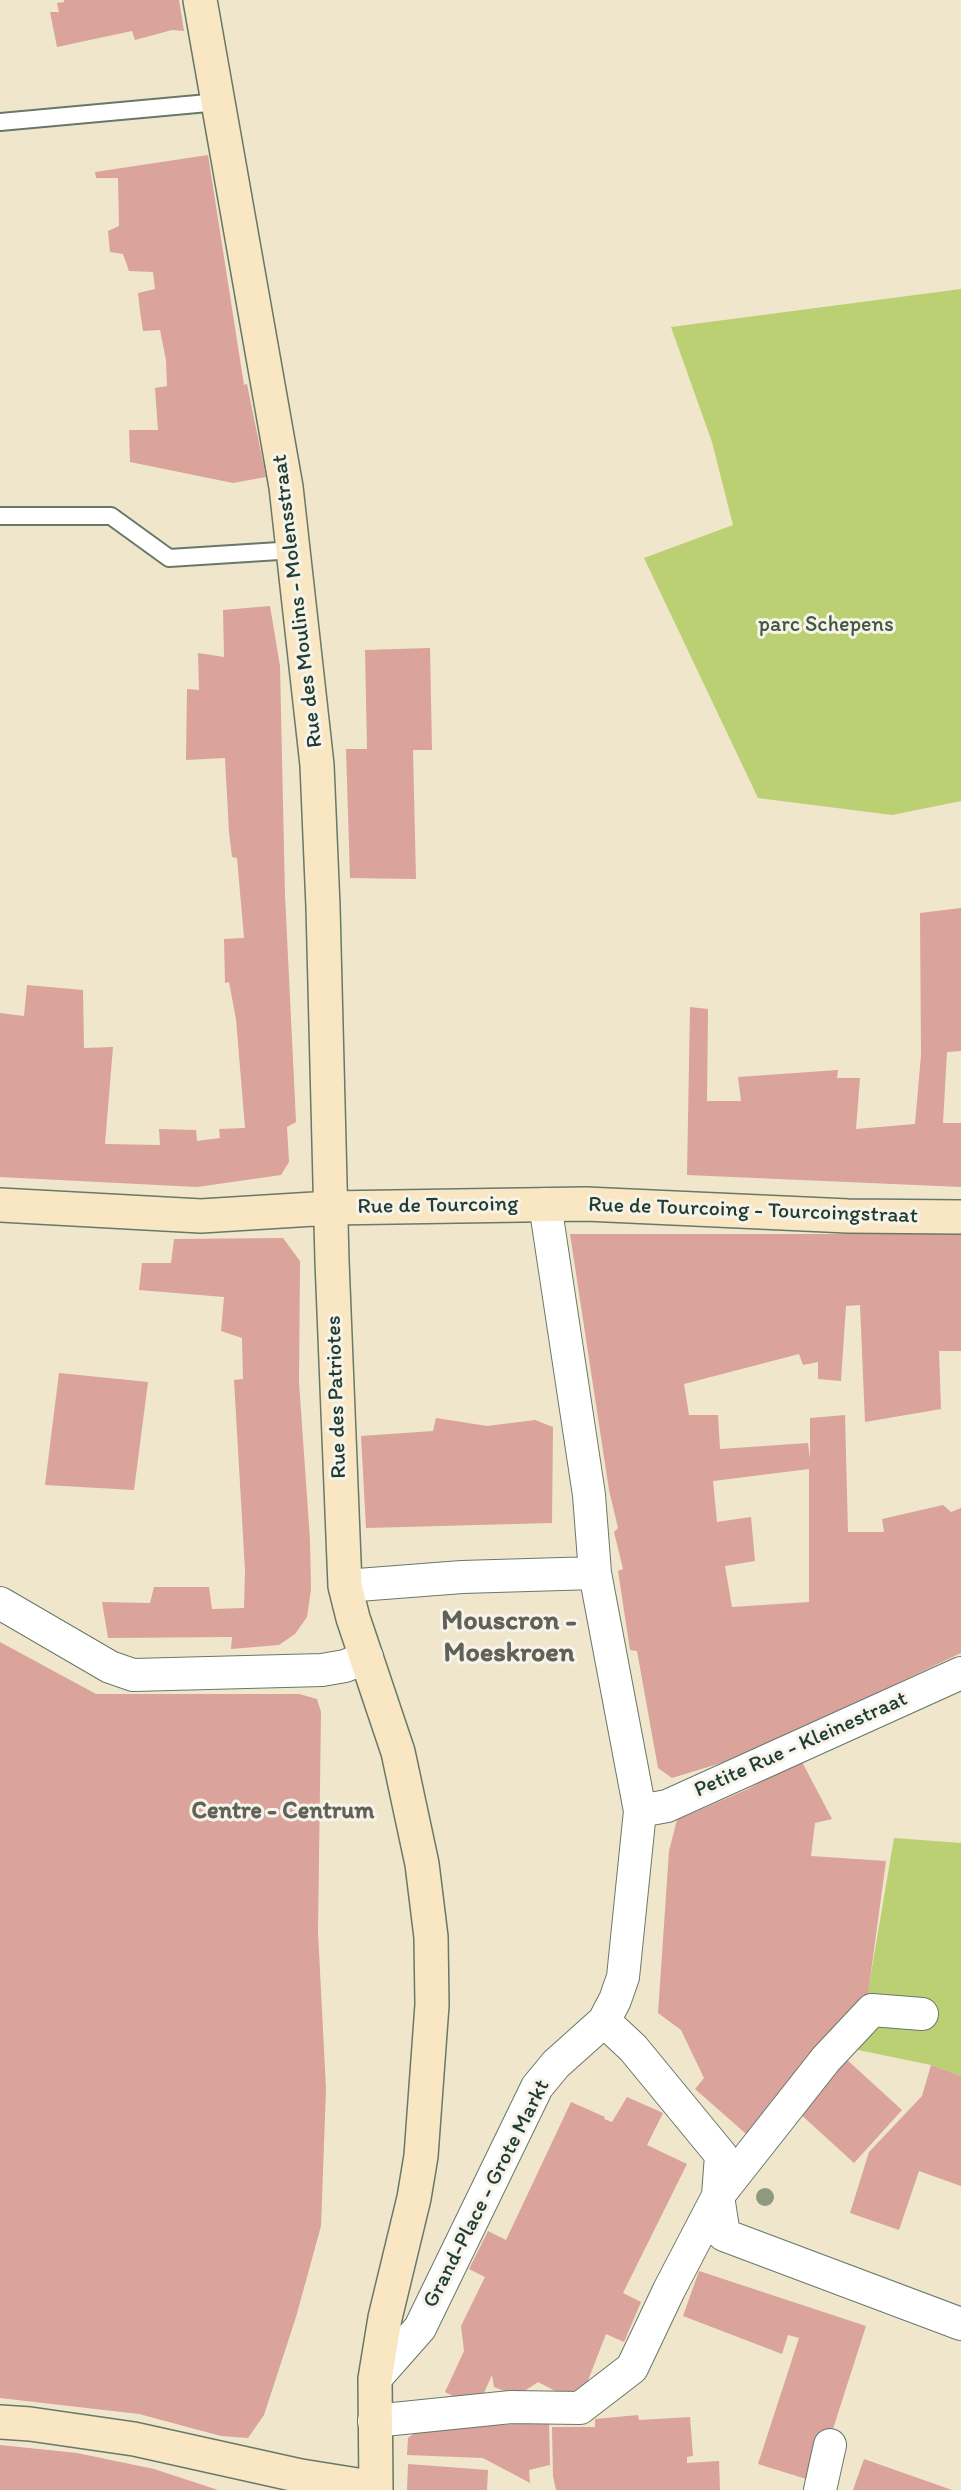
<!DOCTYPE html>
<html>
<head>
<meta charset="utf-8">
<style>
	body { margin:0 }
	canvas { display:block; background:#efe6cc }
</style>
</head>
<body>
<canvas width="961" height="2490"></canvas>
<script>
const c = document.querySelector('canvas').getContext('2d');
c.lineJoin = 'round';
function paint(path, color) { c.fillStyle = color; c.fill(path, 'evenodd'); }
const shape = rows => new Path2D(rows.map(r => 'M' + r).join(''));
function trace(path, color, width, dash) { c.strokeStyle = color; c.lineWidth = width; c.lineCap = dash ? 'butt' : 'round'; c.setLineDash(dash || []); c.stroke(path); }
function write(font, color, halo, rows, align = 'center') {
  c.font = font + ' Itim,sans-serif'; c.lineWidth = 6; c.setLineDash([]); c.textBaseline = 'middle'; c.strokeStyle = halo; c.fillStyle = color; for (const [text, x, y, turn = 0] of rows) {
    c.save(); c.translate(x, y); c.rotate((+turn || 0) * Math.PI / 180); c.textAlign = isNaN(turn) ? turn : align; if (halo) c.strokeText(text, 0, 0); c.fillText(text, 0, 0); c.restore();
  }
}
paint(shape([
	[961,289,961,801,892,815,758,798,644,558,733,525,712,442,671,327],
	[894,1838,961,1843,961,2076,931,2065,858,2050]
]), '#bbcf73');
paint(shape([
	[64,0,179,0,184,31,172,30,135,40,132,31,57,47,50,12,59,12,57,3,64,2],
	[208,155,244,385,247,384,266,477,233,483,130,462,129,430,158,430,155,388,167,386,166,360,160,330,143,331,140,311,138,293,155,289,153,272,129,271,123,254,110,252,108,231,119,226,118,178,96,178,95,172],
	[270,606,280,666,285,895,296,1122,287,1127,289,1162,281,1175,197,1187,0,1177,0,1013,24,1016,27,985,83,990,84,1048,113,1047,105,1144,160,1145,159,1129,196,1130,197,1141,220,1138,219,1129,245,1128,236,1019,229,982,225,983,224,939,244,938,237,858,232,857,229,832,225,758,186,760,187,689,199,690,198,653,224,657,223,610],
	[430,648,432,750,413,750,416,879,350,878,346,749,367,749,365,650],
	[961,908,961,1051,947,1052,943,1123,961,1123,961,1187,687,1175,690,1007,708,1009,707,1101,741,1101,738,1077,838,1070,837,1078,860,1078,856,1129,915,1124,921,1055,920,913],
	[570,1234,961,1234,961,1351,939,1351,941,1409,865,1422,860,1305,846,1306,841,1381,818,1379,818,1362,803,1365,799,1354,684,1384,689,1415,718,1415,720,1449,808,1443,810,1459,810,1418,845,1415,848,1532,884,1532,882,1519,943,1505,951,1512,961,1508,961,1653,797,1731,721,1763,672,1778,658,1768,637,1651,630,1650,618,1571,623,1569,614,1532,618,1528,609,1490],
	[809,1469,809,1602,732,1607,725,1566,755,1561,751,1517,717,1522,713,1481],
	[283,1238,300,1261,299,1382,310,1540,311,1589,307,1617,295,1634,279,1645,231,1649,232,1637,108,1638,102,1602,150,1603,154,1587,209,1587,212,1609,244,1608,245,1571,234,1380,243,1379,242,1338,221,1331,224,1297,139,1290,142,1263,171,1263,174,1239],
	[59,1373,148,1382,134,1490,45,1485],
	[436,1418,487,1426,535,1420,553,1427,552,1523,366,1528,361,1436,433,1431],
	[0,1642,96,1694,299,1694,317,1699,321,1712,318,1932,326,2089,321,2226,296,2317,264,2415,248,2438,221,2436,139,2414,0,2398],
	[801,1760,832,1819,815,1823,811,1856,886,1861,868,1994,813,2061,753,2140,695,2089,704,2078,681,2030,658,2013,669,1851,677,1820,748,1789],
	[845,2058,902,2110,854,2163,797,2111],
	[931,2065,961,2076,961,2186,919,2171,899,2230,850,2213,869,2152,922,2096],
	[627,2097,663,2113,647,2145,687,2164,623,2293,641,2302,624,2342,606,2334,587,2383,565,2396,538,2382,517,2396,494,2387,492,2375,479,2404,473,2406,445,2392,464,2351,461,2326,485,2277,469,2269,488,2231,506,2240,571,2102,605,2117,604,2119,612,2122],
	[699,2271,866,2326,816,2482,758,2464,799,2338,788,2335,782,2354,683,2316],
	[638,2415,639,2420,690,2417,693,2456,687,2457,687,2463,719,2461,720,2490,556,2490,553,2476,552,2427,595,2427,595,2419],
	[549,2422,550,2465,529,2470,530,2483,483,2458,407,2455,408,2438,418,2430],
	[0,2445,77,2453,154,2469,218,2490,0,2490],
	[864,2459,952,2490,853,2490],
	[408,2464,488,2470,487,2490,407,2490]
]), '#daa39c');
const lane = shape([
	[0,122,219,102],
	[0,516,111,516,169,558,295,550]
]);
const street = shape([
	[545,1204,589,1495,595,1573],
	[345,1586,462,1577,595,1573,640,1811,623,1977,615,2000,604,2021,556,2064,537,2087,420,2328,375,2379],
	[0,1603,110,1667,133,1675,322,1670,345,1666,367,1657],
	[640,1811,667,1806,961,1673],
	[604,2021,633,2048,721,2155,718,2196,724,2235,961,2324],
	[374,2421,511,2407,580,2408,632,2368,669,2290,718,2196,826,2059,872,2010,922,2014],
	[820,2490,830,2445]
]);
const secondary = shape([
	[200,0,286,487,317,765,323,907,332,1261,345,1586,353,1618,398,1752,422,1864,431,1937,432,2005,421,2156,414,2198,385,2318,375,2379,376,2490],
	[0,1205,201,1216,330,1208,586,1204,848,1216,961,1217],
	[0,2422,30,2424,134,2439,301,2476,376,2488]
]);
trace(lane, '#687869', 20);
trace(street, '#687869', 34);
trace(secondary, '#687869', 36);
trace(lane, '#fff', 16);
trace(street, '#fff', 32);
trace(secondary, '#f9e7c3', 33);
c.fillStyle = '#8e9980';
for (const [x, y] of [
	[765,2197]
]) { c.beginPath(); c.arc(x, y, 9, 0, 2 * Math.PI); c.fill(); }
write('22px', '#1f3d34', '#f7f3e8', [
	["Rue des Moulins - Molensstraat",298,601,-97],
	["Rue de Tourcoing",438,1206,-1],
	["Rue de Tourcoing - Tourcoingstraat",753,1211,2],
	["Rue des Patriotes",337,1397,-92],
	["Petite Rue - Kleinestraat",801,1745,-24],
	["Grand-Place - Grote Markt",487,2194,-63]
]);
write('22px', '#3e5a41', '#f7f3e8', [
	["parc Schepens",826,625]
]);
write('bold 24px', '#606158', '#f7f3e8', [
	["Centre - Centrum",283,1812]
]);
write('bold 28px', '#606158', '#f7f3e8', [
	["Mouscron -",509,1622],
	["Moeskroen",509,1654]
]);
</script>
</body>
</html>
